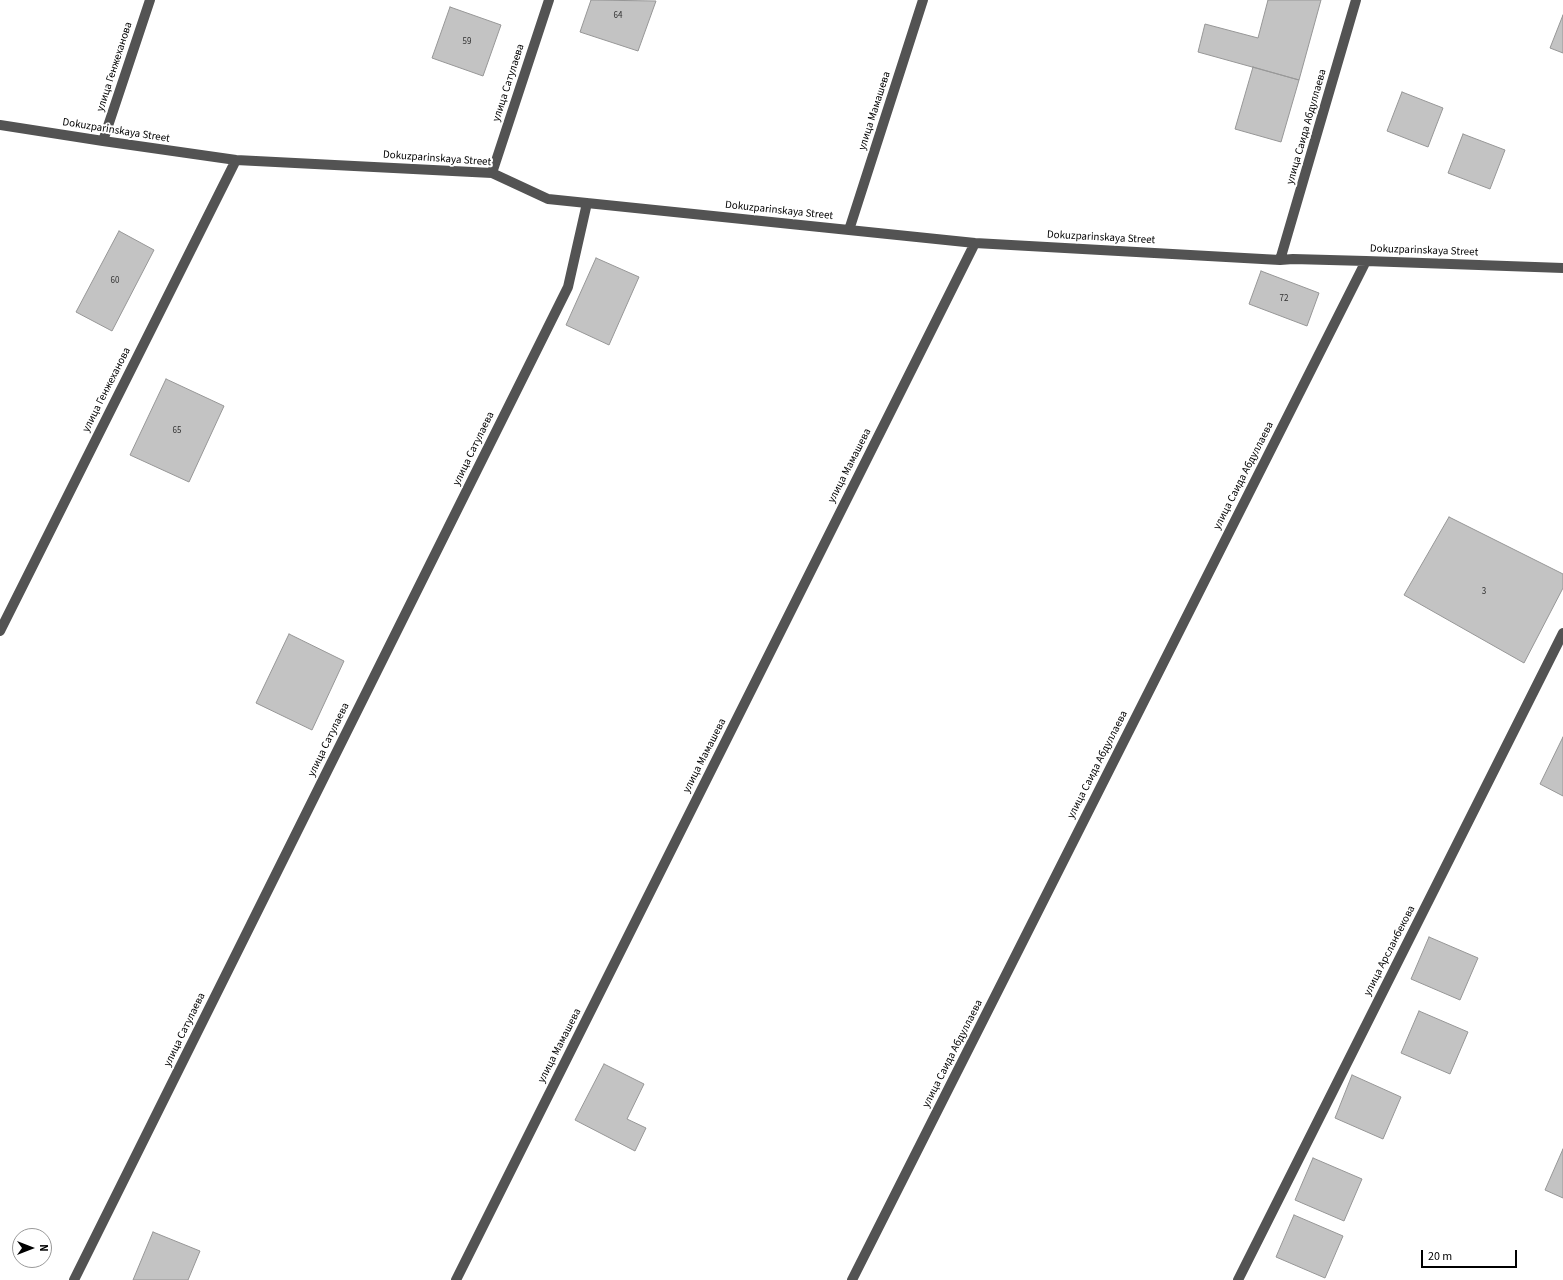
<!DOCTYPE html>
<html>
<head>
<meta charset="utf-8">
<style>
	body { margin:0 }
	#map { position:relative; width:1563px; height:1280px; overflow:hidden; background:#fff; font-family:"Source Sans 3",sans-serif }
	canvas { display:block }
	.north { position:absolute; left:12px; top:1228px; width:40px; height:40px; box-sizing:border-box; background:#fff; border:1px solid #999; border-radius:50%; rotate:90deg; font-size:11px; font-weight:700; line-height:16px; text-align:center; color:#000 }
	.north::after { content:''; display:block; margin:auto; width:14px; height:18px; background:#000; clip-path:polygon(50% 0,100% 100%,50% 72%,0 100%) }
	.scale { position:absolute; left:1421px; top:1250px; width:96px; height:18px; box-sizing:border-box; border:2px solid #000; border-top:0; padding-left:5px; font-size:12px; line-height:14px; white-space:nowrap; color:#000; -webkit-text-stroke:3px #fff; paint-order:stroke }
</style>
</head>
<body>
<div id="map">
<canvas width="1563" height="1280"></canvas>
<div class="north">N</div>
<div class="scale">20 m</div>
</div>
<script>
const c = document.querySelector('canvas').getContext('2d');
c.lineJoin = 'round';
function paint(path, color) { c.fillStyle = color; c.fill(path, 'evenodd'); }
const shape = rows => new Path2D(rows.map(r => 'M' + r).join(''));
function trace(path, color, width, dash) { c.strokeStyle = color; c.lineWidth = width; c.lineCap = dash ? 'butt' : 'round'; c.setLineDash(dash || []); c.stroke(path); }
function write(font, color, halo, rows, align = 'center') {
  c.font = font + ' "Source Sans 3",sans-serif'; c.lineWidth = 4; c.setLineDash([]); c.textBaseline = 'middle'; c.strokeStyle = halo; c.fillStyle = color; for (const [text, x, y, turn = 0] of rows) {
    c.save(); c.translate(x, y); c.rotate((+turn || 0) * Math.PI / 180); c.textAlign = isNaN(turn) ? turn : align; if (halo) c.strokeText(text, 0, 0); c.fillText(text, 0, 0); c.restore();
  }
}
const building = shape([
	[591,0,656,1,638,51,580,32,591,0],
	[1268,0,1321,0,1299,80,1198,52,1205,24,1258,38,1268,0],
	[450,7,501,25,483,76,432,58,450,7],
	[1563,15,1563,53,1550,48,1563,15],
	[1253,67,1299,80,1281,142,1235,129,1253,67],
	[1402,92,1443,108,1428,147,1387,131,1402,92],
	[1463,134,1505,150,1490,189,1448,173,1463,134],
	[119,231,154,250,112,331,76,312,119,231],
	[596,258,639,277,609,345,566,325,596,258],
	[1261,271,1319,293,1307,326,1249,304,1261,271],
	[166,379,224,406,189,482,130,455,166,379],
	[1449,517,1563,574,1563,588,1524,663,1404,595,1449,517],
	[289,634,344,661,312,730,256,703,289,634],
	[1563,737,1563,796,1540,784,1563,737],
	[1429,937,1478,958,1460,1000,1411,979,1429,937],
	[1419,1011,1468,1032,1450,1074,1401,1053,1419,1011],
	[604,1064,644,1084,627,1119,646,1128,635,1151,575,1120,604,1064],
	[1352,1075,1401,1097,1383,1139,1335,1118,1352,1075],
	[1563,1149,1563,1198,1545,1190,1563,1149],
	[1313,1158,1362,1179,1344,1221,1295,1200,1313,1158],
	[1294,1215,1343,1236,1325,1278,1276,1257,1294,1215],
	[153,1232,200,1251,188,1280,133,1280,153,1232]
]);
paint(building, '#c3c3c3');
trace(building, '#979797', 1);
trace(shape([
	[0,125,103,141,236,160,492,173,548,199,975,243,1280,260,1293,259,1366,261,1563,268],
	[103,141,150,0],
	[492,173,549,0],
	[849,230,923,0],
	[1280,260,1356,0],
	[0,631,236,160],
	[74,1280,568,287,587,203],
	[456,1280,975,243],
	[852,1280,1366,261],
	[1238,1280,1563,633]
]), '#535353', 10);
write('9px', '#313131', null, [
	["64",618,16],
	["59",467,42],
	["60",115,281],
	["72",1284,299],
	["65",177,431],
	["3",1484,592]
]);
write('11px', '#000', '#fff', [
	["улица Генжеханова",115,67,-72],
	["улица Сатулаева",509,83,-72],
	["улица Мамашева",875,111,-72],
	["улица Саида Абдуллаева",1307,127,-74],
	["Dokuzparinskaya Street",116,131,9],
	["Dokuzparinskaya Street",437,159,4],
	["Dokuzparinskaya Street",779,211,6],
	["Dokuzparinskaya Street",1101,238,3],
	["Dokuzparinskaya Street",1424,251,2],
	["улица Генжеханова",107,390,-63],
	["улица Сатулаева",474,449,-64],
	["улица Мамашева",850,466,-63],
	["улица Саида Абдуллаева",1244,476,-63],
	["улица Сатулаева",329,740,-64],
	["улица Мамашева",705,756,-63],
	["улица Саида Абдуллаева",1098,765,-63],
	["улица Арсланбекова",1390,951,-63],
	["улица Сатулаева",185,1030,-64],
	["улица Мамашева",560,1046,-63],
	["улица Саида Абдуллаева",953,1054,-63]
]);
</script>
</body>
</html>
